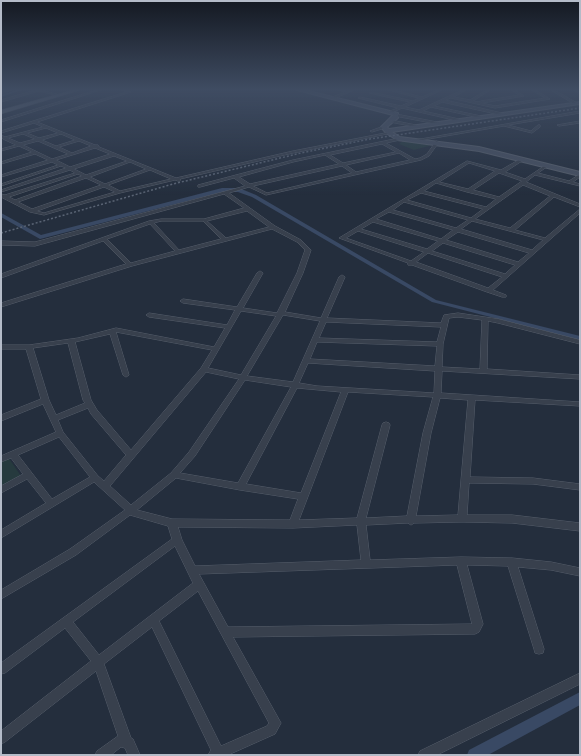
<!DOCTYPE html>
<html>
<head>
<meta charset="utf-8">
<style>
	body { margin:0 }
	#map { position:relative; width:581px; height:756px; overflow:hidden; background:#242e3d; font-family:"Archivo Narrow",sans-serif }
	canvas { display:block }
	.frame { position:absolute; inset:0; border:2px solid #b4bbc8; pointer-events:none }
</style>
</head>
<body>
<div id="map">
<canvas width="581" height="756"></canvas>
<div class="frame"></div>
</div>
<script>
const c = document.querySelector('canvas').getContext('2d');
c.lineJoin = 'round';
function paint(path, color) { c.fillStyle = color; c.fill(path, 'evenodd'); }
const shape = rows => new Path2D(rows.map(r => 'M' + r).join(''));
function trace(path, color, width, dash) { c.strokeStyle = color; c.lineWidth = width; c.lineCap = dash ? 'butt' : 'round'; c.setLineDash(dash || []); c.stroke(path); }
paint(shape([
	[404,140,436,144,414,150,399,144],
	[8,457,21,476,1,487,1,460]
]), '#263a3e');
paint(shape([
	[19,89,26,89,1,97,1,95,19,89],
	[222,188,239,188,256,195,436,300,580,336,580,340,432,302,252,197,238,192,222,192,40,239,1,217,1,213,3,214,41,235,222,188],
	[580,692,580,705,488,755,467,755,469,750,580,692]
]), '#394964');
const street = shape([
	[10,89,15,89,1,94,1,92,10,89],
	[38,89,57,94,55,95,39,91,1,102,1,100,38,89],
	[99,89,104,89,1,122,1,120,99,89],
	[120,89,125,89,131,92,37,122,95,145,98,145,99,147,176,178,293,151,390,132,392,133,293,153,180,179,180,181,178,181,175,180,120,193,44,215,30,212,1,197,1,194,5,195,75,173,70,170,1,192,1,190,66,168,61,166,1,186,1,184,58,165,52,162,1,177,1,175,48,160,35,154,1,164,1,162,32,152,19,146,1,151,1,149,16,145,3,139,1,137,1,135,5,137,43,127,34,123,1,133,1,131,126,92,120,89],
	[46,128,58,133,39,138,27,133,46,128],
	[23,134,35,139,20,143,8,138,23,134],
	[61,134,75,140,56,146,42,140,61,134],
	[38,141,54,148,68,154,52,159,23,145,38,141],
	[79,141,91,146,72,153,59,147,79,141],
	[95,148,110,154,70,167,56,160,95,148],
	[114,156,127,161,86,175,74,169,114,156],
	[130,162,146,169,105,184,90,177,130,162],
	[150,170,171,179,120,191,108,185,150,170],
	[78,174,82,176,15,200,9,197,78,174],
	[86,178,101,185,32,209,18,202,86,178],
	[104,187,115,192,44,213,37,211,104,187],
	[334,89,348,91,353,89,357,89,333,99,332,97,345,92,334,89],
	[384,89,390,89,422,97,440,89,444,89,405,107,419,110,464,89,468,89,454,97,470,100,488,89,492,89,473,101,479,102,481,101,519,95,510,89,514,89,524,96,482,103,495,106,545,98,530,89,534,89,550,99,495,108,451,98,445,100,502,113,501,115,442,102,434,106,481,116,480,118,431,107,423,111,459,119,458,121,402,108,391,113,390,111,398,108,358,98,360,97,401,106,410,102,369,93,371,92,413,101,419,98,384,89],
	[549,89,553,89,577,103,574,104,549,89],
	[572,89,576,89,580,92,580,94,572,89],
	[580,111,580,113,508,125,531,131,538,125,540,125,540,127,532,133,504,126,417,141,415,140,580,111],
	[396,114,437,122,439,123,437,124,395,116,396,114],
	[391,120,416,125,418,126,416,127,390,122,389,121,391,120],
	[580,121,580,123,559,126,557,125,580,121],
	[384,126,385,126,385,128,372,132,370,131,384,126],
	[399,138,401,139,400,140,386,143,415,159,420,158,427,154,436,141,439,142,429,156,421,160,266,195,249,187,229,193,275,226,301,240,311,250,303,273,285,312,321,318,339,277,342,275,345,277,327,318,441,323,444,315,458,313,498,319,580,340,580,344,498,323,488,321,487,369,580,375,580,379,442,371,441,393,580,402,580,406,475,400,470,477,533,478,580,484,580,490,533,484,469,483,467,515,512,515,580,523,580,531,512,523,462,522,414,523,411,525,408,523,366,525,370,560,461,557,512,558,551,562,580,568,580,576,551,570,518,567,544,649,543,653,539,654,535,653,534,649,508,566,467,565,483,624,479,632,475,634,233,637,281,723,275,734,228,755,208,755,211,750,152,627,104,664,131,738,133,739,140,755,128,755,125,748,121,747,111,755,95,755,97,751,118,736,96,671,5,742,1,744,1,731,91,661,65,628,5,673,1,674,1,663,172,539,168,526,130,515,76,555,1,599,1,590,70,549,125,510,94,482,1,538,1,530,46,503,27,479,1,493,1,486,23,474,11,458,1,462,1,456,56,432,43,404,1,421,1,415,41,399,26,349,1,349,1,345,29,345,78,338,116,328,214,347,225,328,149,317,146,315,149,313,227,325,235,310,183,303,180,301,183,299,237,307,257,273,260,271,263,273,243,308,277,313,297,273,305,250,297,242,272,229,132,266,1,307,1,303,126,264,103,241,1,278,1,274,149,221,161,219,204,219,244,208,224,194,35,246,1,245,1,241,35,242,245,186,234,178,200,187,198,187,198,185,293,160,399,138],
	[382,144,396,152,343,163,330,155,382,144],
	[399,153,410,160,356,172,346,165,399,153],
	[325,155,339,164,250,184,239,177,293,162,325,155],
	[342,166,352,173,267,193,253,186,342,166],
	[247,211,269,227,226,238,207,221,247,211],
	[161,221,203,221,221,239,179,250,154,223,161,221],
	[150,224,175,251,131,263,107,239,150,224],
	[241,311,276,316,241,375,208,368,241,311],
	[283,315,320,321,293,382,247,376,283,315],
	[458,317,482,320,480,369,442,367,443,344,449,318,458,317],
	[326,322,441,327,437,342,319,338,326,322],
	[116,332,212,350,201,368,131,450,97,410,91,400,75,342,110,334,123,375,126,377,129,375,116,332],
	[317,342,437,346,435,366,310,359,317,342],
	[68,343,83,400,85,403,56,415,49,400,33,348,68,343],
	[308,363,435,371,434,393,317,386,299,383,308,363],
	[206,372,239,379,189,452,171,473,131,505,110,486,206,372],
	[245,380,291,387,238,483,180,473,195,456,245,380],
	[297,388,341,392,301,493,246,484,297,388],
	[348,392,433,397,423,433,407,516,366,518,390,425,389,423,386,422,383,423,382,425,357,518,299,520,348,392],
	[440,398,468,400,458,515,416,516,431,433,440,398],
	[88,408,91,414,126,455,104,481,98,476,63,432,58,420,88,408],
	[59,437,90,477,52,499,18,455,59,437],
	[176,478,240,490,298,499,290,520,172,519,137,510,176,478],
	[357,525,361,560,195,566,182,540,178,527,293,528,357,525],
	[175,546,193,583,99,655,73,622,175,546],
	[457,565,472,624,228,627,199,574,457,565],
	[198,591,269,723,267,726,221,746,159,621,198,591],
	[522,158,525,159,505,172,525,179,547,164,548,164,548,166,538,173,569,181,580,174,580,177,573,182,580,184,580,186,535,175,526,182,580,204,580,207,554,197,515,230,545,238,580,209,580,213,493,290,506,295,506,297,502,297,487,292,412,265,408,265,408,263,339,238,467,161,501,170,522,158],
	[469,163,495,171,468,189,439,182,469,163],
	[499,173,522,181,499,197,473,190,499,173],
	[436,183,467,192,496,199,486,207,424,191,436,183],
	[523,185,550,196,510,228,475,219,523,185],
	[421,193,483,209,471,218,407,200,421,193],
	[404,202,468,220,456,228,393,210,404,202],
	[389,212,453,230,441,239,376,219,389,212],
	[472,221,543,240,532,250,461,229,472,221],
	[373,222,438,241,427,249,361,229,373,222],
	[358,231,424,252,411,261,346,238,358,231],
	[458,232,529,253,518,262,446,240,458,232],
	[443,243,515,265,505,274,432,251,443,243],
	[428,253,502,277,488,288,416,262,428,253],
	[580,673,580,684,437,755,418,755,420,751,580,673]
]);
const secondary = shape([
	[293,89,301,89,398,113,398,118,387,127,389,129,580,102,580,104,392,132,400,137,479,147,580,172,580,176,479,151,397,140,386,133,381,127,393,115,293,89]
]);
const primary = shape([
	[76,89,84,89,1,114,1,110,76,89]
]);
trace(street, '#565e6b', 1);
trace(secondary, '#565e6b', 2);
trace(primary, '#414956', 1);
paint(street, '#38404d');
paint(secondary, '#464f60');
paint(primary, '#565f6d');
trace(shape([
	[1,233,173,184,301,153,370,139,580,108]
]), '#5a6474', 1.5, [2, 2]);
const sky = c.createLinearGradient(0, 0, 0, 195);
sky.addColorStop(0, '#141922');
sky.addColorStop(0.46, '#3f4c62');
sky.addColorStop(1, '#3f4c6200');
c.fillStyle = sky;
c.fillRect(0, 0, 581, 195);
</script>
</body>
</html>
